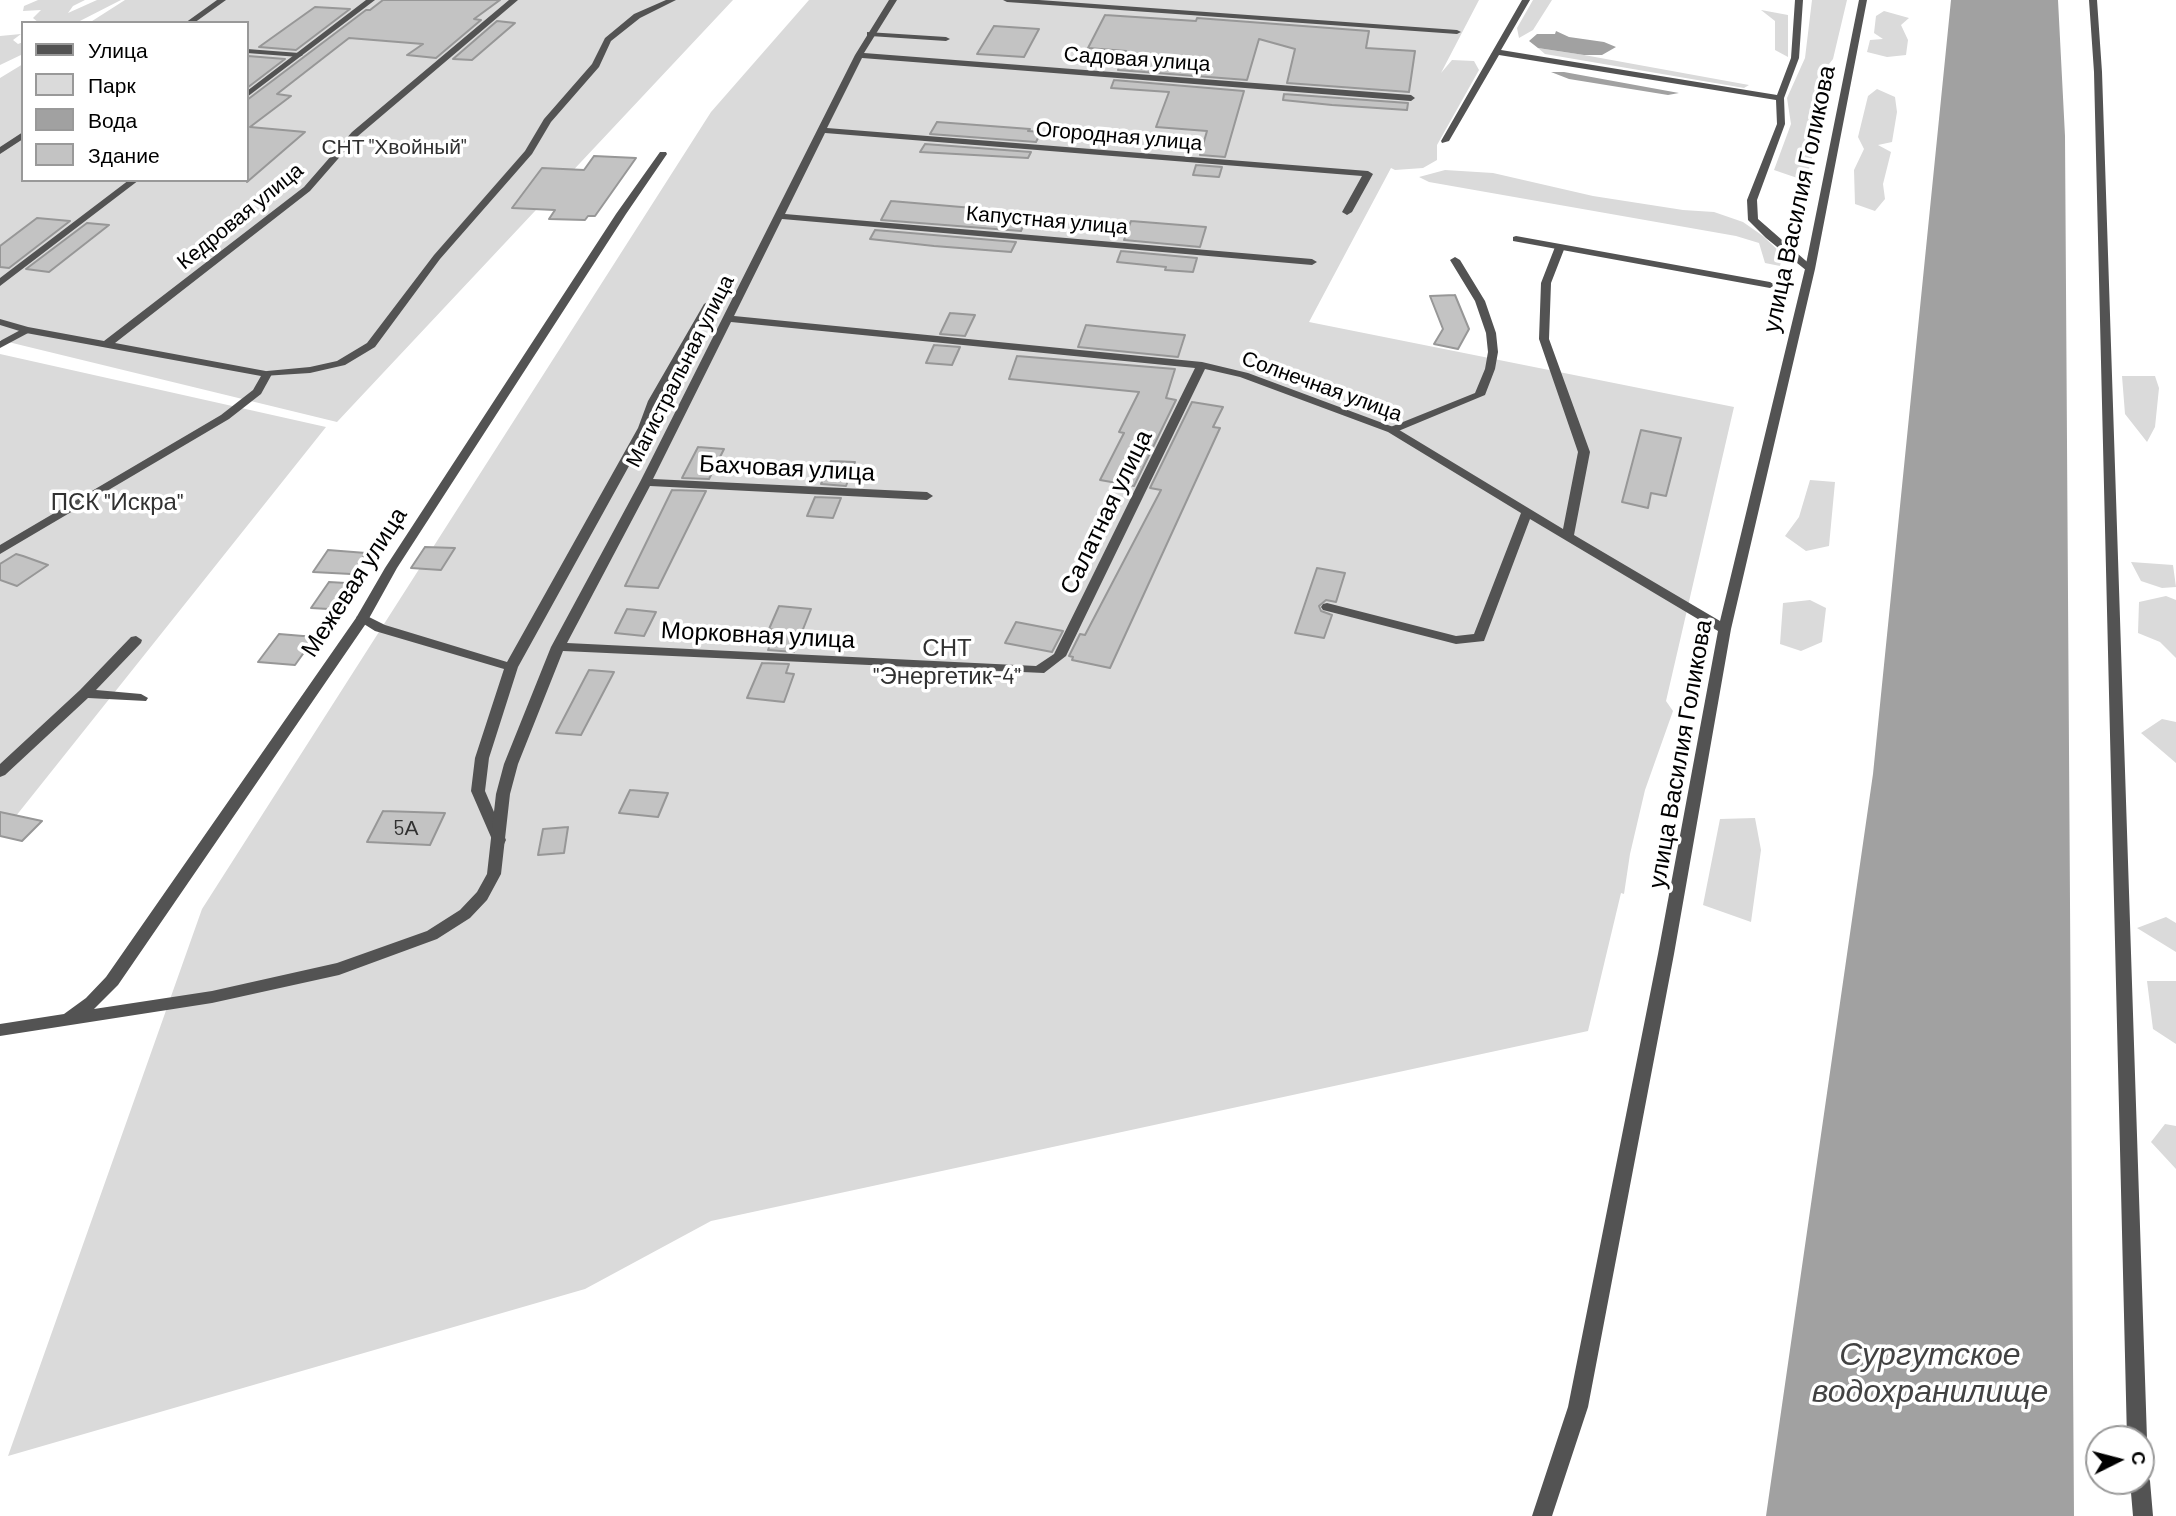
<!DOCTYPE html>
<html>
<head>
<meta charset="utf-8">
<style>
	body { margin:0 }
	#map { position:relative; width:2176px; height:1516px; overflow:hidden; background:#fff; font-family:Barlow,sans-serif }
	canvas { display:block }
	.legend { position:absolute; left:21px; top:21px; width:228px; height:161px; box-sizing:border-box; background:#fff; border:2px solid #999; margin:0; padding:9px 12px; list-style:none; font-size:21px; color:#000 }
	.legend li { display:flex; align-items:center; gap:14px; height:35px }
	.legend b { width:35px; border:2px solid #999 }
	.north { position:absolute; left:2085px; top:1425px; width:70px; height:70px; box-sizing:border-box; background:#fff; border:2px solid #999; border-radius:50%; rotate:84deg; font-size:19px; font-weight:700; line-height:28px; text-align:center; color:#000 }
	.north::after { content:''; display:block; margin:auto; width:24px; height:32px; background:#000; clip-path:polygon(50% 0,100% 100%,50% 72%,0 100%) }
</style>
</head>
<body>
<div id="map">
<canvas width="2176" height="1516"></canvas>
<ul class="legend">
<li><b style="height:9px;background:#535353"></b>Улица</li>
<li><b style="height:19px;background:#dadada"></b>Парк</li>
<li><b style="height:19px;background:#a1a1a1"></b>Вода</li>
<li><b style="height:19px;background:#c3c3c3"></b>Здание</li>
</ul>
<div class="north">С</div>
</div>
<script>
const c = document.querySelector('canvas').getContext('2d');
c.lineJoin = 'round';
function paint(path, color) { c.fillStyle = color; c.fill(path, 'evenodd'); }
const shape = rows => new Path2D(rows.map(r => 'M' + r).join(''));
function trace(path, color, width, dash) { c.strokeStyle = color; c.lineWidth = width; c.lineCap = dash ? 'butt' : 'round'; c.setLineDash(dash || []); c.stroke(path); }
function write(font, color, halo, rows, align = 'center') {
  c.font = font + ' Barlow,sans-serif'; c.lineWidth = 7; c.setLineDash([]); c.textBaseline = 'middle'; c.strokeStyle = halo; c.fillStyle = color; for (const [text, x, y, turn = 0] of rows) {
    c.save(); c.translate(x, y); c.rotate((+turn || 0) * Math.PI / 180); c.textAlign = isNaN(turn) ? turn : align; if (halo) c.strokeText(text, 0, 0); c.fillText(text, 0, 0); c.restore();
  }
}
paint(shape([
	[38,0,85,0,73,6,68,13,97,0,121,0,76,23,39,23,33,18,41,10,23,11,24,6],
	[125,0,733,0,337,422,0,340,0,78,23,64,23,180,247,180,247,23,89,23],
	[809,0,1479,0,1441,73,1452,60,1474,61,1479,70,1437,145,1437,160,1423,168,1395,170,1391,168,1309,322,1734,407,1666,701,1673,711,1645,790,1630,854,1624,894,1621,893,1588,1031,711,1221,585,1289,8,1456,202,909,711,112],
	[1533,0,1552,0,1533,30,1519,38,1517,28],
	[1812,0,1847,0,1833,59,1829,64,1833,75,1806,181,1774,170,1791,124,1787,98,1805,58],
	[1761,10,1788,15,1788,57,1775,50,1775,21],
	[1884,11,1909,18,1901,25,1908,40,1906,55,1887,57,1867,52,1870,40,1883,39,1874,33,1876,16],
	[21,34,13,40,18,44,23,42,23,54,0,65,0,36],
	[1538,48,1584,55,1749,85,1744,88,1545,54],
	[1877,89,1895,97,1897,112,1892,142,1878,145,1891,152,1883,184,1885,199,1875,211,1855,204,1854,170,1864,149,1858,137,1868,96],
	[1445,170,1493,173,1593,196,1683,210,1714,212,1743,222,1763,236,1783,255,1780,266,1765,263,1759,243,1736,236,1429,182,1419,177],
	[0,354,326,427,0,836],
	[2122,376,2155,376,2159,388,2155,427,2147,442,2125,414],
	[1810,480,1835,482,1829,546,1806,551,1785,536,1799,517],
	[2131,562,2173,565,2176,587,2162,588,2141,581],
	[2166,596,2176,600,2176,658,2160,642,2138,633,2139,602],
	[1810,600,1826,608,1822,642,1801,651,1780,644,1783,603],
	[2162,719,2176,722,2176,763,2141,733],
	[1755,818,1761,850,1751,922,1703,905,1720,819],
	[2166,917,2176,923,2176,952,2137,928],
	[2147,981,2176,981,2176,1044,2153,1029],
	[2165,1124,2176,1126,2176,1169,2151,1142]
]), '#dadada');
paint(shape([
	[1951,0,2058,0,2065,136,2074,1516,1766,1516,1873,774],
	[1556,31,1569,37,1604,42,1616,47,1602,55,1584,55,1538,48,1529,41,1537,34,1555,34],
	[1551,72,1564,72,1679,93,1668,95,1569,79]
]), '#a1a1a1');
const building = shape([
	[383,0,500,0,474,19,481,20,436,58,407,55,423,44,349,38,277,94,291,96,250,127,305,132,247,182,247,100,366,10,370,10,383,0],
	[315,7,350,9,296,50,259,47,315,7],
	[1105,15,1196,21,1197,18,1369,31,1366,48,1415,51,1409,92,1287,83,1295,49,1259,39,1247,80,1118,70,1126,51,1088,48,1105,15],
	[497,21,515,23,472,60,453,59,497,21],
	[994,26,1039,29,1024,57,977,54,994,26],
	[247,56,248,56,285,59,247,88,247,56],
	[1114,80,1244,91,1225,157,1200,155,1207,131,1156,127,1169,92,1111,88,1114,80],
	[1284,94,1408,103,1407,110,1332,105,1283,100,1284,94],
	[937,122,1030,129,1028,131,1041,132,1036,142,930,134,937,122],
	[925,144,1031,152,1028,158,920,152,925,144],
	[594,156,636,158,595,216,588,216,585,220,549,219,555,210,512,208,542,168,584,170,594,156],
	[1196,165,1222,167,1219,177,1193,175,1196,165],
	[891,201,973,208,969,214,1026,219,1021,231,881,220,891,201],
	[37,218,70,221,9,268,0,267,0,246,37,218],
	[1131,221,1206,227,1200,247,1124,240,1131,221],
	[87,223,109,225,49,272,26,269,87,223],
	[875,230,1016,242,1011,252,934,246,870,239,875,230],
	[1121,251,1197,258,1193,272,1165,270,1166,267,1117,262,1121,251],
	[1455,295,1469,329,1458,349,1434,344,1443,329,1430,296,1455,295],
	[950,313,975,315,965,336,940,334,950,313],
	[1086,325,1133,330,1185,335,1178,357,1078,347,1086,325],
	[934,345,960,347,952,365,926,363,934,345],
	[1017,356,1175,369,1166,398,1176,400,1134,486,1100,480,1124,433,1119,432,1139,392,1009,379,1017,356],
	[1192,402,1223,407,1213,427,1220,428,1110,668,1072,660,1073,657,1069,656,1080,634,1085,635,1161,490,1150,488,1192,402],
	[1641,430,1681,438,1666,496,1651,493,1648,508,1622,502,1641,430],
	[698,447,724,449,709,479,682,478,698,447],
	[831,461,855,462,846,486,821,484,831,461],
	[672,490,706,491,658,588,625,586,672,490],
	[815,497,841,498,833,518,807,516,815,497],
	[425,547,455,548,441,570,411,568,425,547],
	[328,550,366,553,351,574,313,572,328,550],
	[16,554,23,556,48,565,17,586,0,580,0,564,16,554],
	[1317,568,1345,573,1336,602,1326,600,1319,606,1321,611,1332,615,1324,638,1295,633,1317,568],
	[329,582,363,584,346,610,311,608,329,582],
	[779,606,811,609,794,652,768,650,776,630,769,629,779,606],
	[627,609,656,612,644,636,615,633,627,609],
	[1016,622,1063,631,1052,652,1005,643,1016,622],
	[279,634,315,637,295,665,258,662,279,634],
	[762,663,789,664,786,673,794,674,784,702,747,698,762,663],
	[589,670,614,672,581,735,556,733,589,670],
	[630,790,668,793,658,817,619,813,630,790],
	[383,811,445,813,430,845,367,842,383,811],
	[0,812,42,821,22,841,0,836,0,812],
	[568,827,564,853,538,855,543,829,568,827]
]);
paint(building, '#c3c3c3');
trace(building, '#979797', 2);
paint(shape([
	[666,0,676,0,640,18,611,41,599,67,551,122,532,154,440,259,375,347,345,365,310,373,263,376,262,374,267,371,310,367,337,361,367,343,434,255,525,151,544,119,592,64,605,38,634,14,666,0],
	[1522,0,1530,0,1501,50,1777,95,1791,58,1795,0,1803,0,1799,58,1784,98,1785,124,1757,200,1758,219,1813,267,1813,271,1807,271,1766,238,1748,220,1747,200,1777,124,1776,100,1499,55,1449,141,1442,143,1441,141,1522,0],
	[2089,0,2097,0,2102,72,2147,1439,2141,1447,2141,1439,2127,1439,2094,72,2089,0],
	[867,32,946,37,950,39,946,41,870,36,867,36,867,32],
	[247,49,299,53,303,55,299,57,247,53,247,49],
	[1516,236,1770,282,1775,285,1770,288,1513,241,1513,237,1516,236],
	[1455,257,1460,260,1485,301,1496,333,1498,352,1495,369,1485,395,1396,432,1388,432,1388,428,1475,393,1485,369,1488,352,1486,333,1475,301,1450,260,1455,257],
	[709,301,714,304,658,401,650,428,518,667,489,758,485,791,506,840,504,844,499,845,494,844,471,791,475,758,504,669,375,631,356,619,357,616,367,616,385,625,507,662,638,428,648,401,704,304,709,301],
	[26,327,31,330,30,332,0,348,0,341,26,327],
	[136,636,142,640,141,643,96,690,141,694,148,698,146,701,88,698,5,775,0,777,0,764,80,690,131,637,136,636],
	[2141,1471,2147,1474,2150,1481,2153,1516,2133,1516,2130,1481,2141,1481,2141,1471]
]), '#535353');
paint(shape([
	[217,0,226,0,194,23,185,23,217,0],
	[366,0,375,0,247,97,247,91,366,0],
	[509,0,518,0,358,136,310,191,115,343,271,372,272,374,261,394,229,419,0,554,0,545,221,415,253,390,261,376,26,333,0,325,0,319,28,327,104,341,304,187,352,132,509,0],
	[889,0,897,0,864,53,1411,95,1415,98,1411,101,862,58,827,128,1368,171,1373,174,1352,212,1347,215,1342,212,1362,176,825,133,785,214,1312,259,1317,262,1312,265,782,219,734,316,1202,362,1248,373,1396,428,1563,529,1578,452,1539,339,1541,283,1555,247,1563,245,1565,247,1551,283,1549,339,1590,452,1574,535,1720,621,1805,269,1859,0,1867,0,1815,269,1731,629,1674,954,1588,1407,1552,1516,1532,1516,1568,1407,1658,954,1718,631,1530,519,1484,641,1456,644,1323,610,1321,607,1323,604,1327,603,1456,636,1474,634,1521,513,1388,432,1240,377,1205,369,1066,656,1044,673,563,651,518,764,510,794,501,874,487,900,470,918,437,939,339,975,212,1003,0,1036,0,1024,64,1014,86,998,106,977,356,618,385,568,616,214,660,152,666,152,667,154,626,214,397,568,367,622,118,985,94,1009,212,991,337,963,427,931,460,910,477,892,487,874,496,794,504,764,551,647,640,482,855,55,889,0],
	[731,322,1195,368,1054,654,1036,666,567,643,650,486,927,500,933,496,927,492,653,479,731,322],
	[1003,0,1039,0,1457,30,1461,32,1457,34,1007,2,1003,0],
	[23,132,23,139,0,154,0,147,23,132],
	[129,180,139,180,0,286,0,278,129,180]
]), '#535353');
write('21px', '#000', '#fff', [
	["Садовая улица",1137,59,4],
	["Огородная улица",1119,136,5],
	["Кедровая улица",240,216,-39],
	["Капустная улица",1047,220,5],
	["Магистральная улица",680,371,-63],
	["Солнечная улица",1322,386,20]
]);
write('21px', '#313131', '#fff', [
	["СНТ \"Хвойный\"",394,147]
]);
write('21px', '#313131', null, [
	["5А",406,828]
]);
write('24px', '#000', '#fff', [
	["улица Василия Голикова",1799,199,-78],
	["Бахчовая улица",787,468,3],
	["Салатная улица",1106,512,-64],
	["Межевая улица",354,582,-57],
	["Морковная улица",758,635,3],
	["улица Василия Голикова",1680,754,-80]
]);
write('24px', '#313131', '#fff', [
	["ПСК \"Искра\"",117,502],
	["СНТ",947,648],
	["\"Энергетик-4\"",947,676]
]);
write('italic 32px', '#424242', '#fff', [
	["Сургутское",1930,1354],
	["водохранилище",1930,1391]
]);
</script>
</body>
</html>
